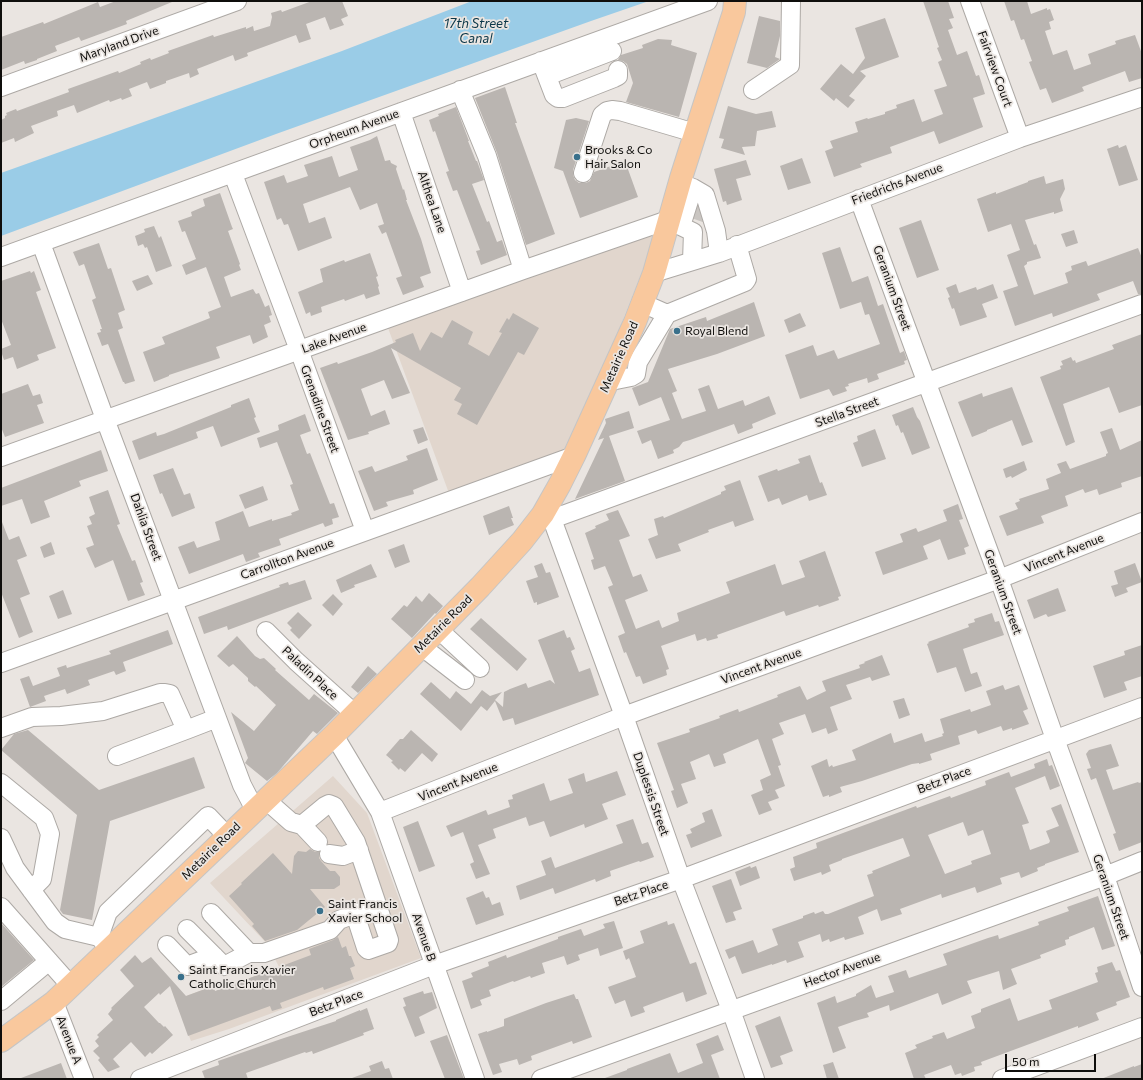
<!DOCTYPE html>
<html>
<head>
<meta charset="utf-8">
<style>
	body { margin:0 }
	#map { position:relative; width:1143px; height:1080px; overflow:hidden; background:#eae5e1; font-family:Commissioner,sans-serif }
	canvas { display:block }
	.frame { position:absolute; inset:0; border:2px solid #0f0e0c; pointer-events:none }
	.scale { position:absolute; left:1005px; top:1054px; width:91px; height:18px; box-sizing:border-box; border:2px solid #0f0e0c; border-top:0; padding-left:5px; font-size:12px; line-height:14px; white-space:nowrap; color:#0f0e0c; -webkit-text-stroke:3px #eae5e1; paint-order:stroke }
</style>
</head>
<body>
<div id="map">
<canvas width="1143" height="1080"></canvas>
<div class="frame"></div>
<div class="scale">50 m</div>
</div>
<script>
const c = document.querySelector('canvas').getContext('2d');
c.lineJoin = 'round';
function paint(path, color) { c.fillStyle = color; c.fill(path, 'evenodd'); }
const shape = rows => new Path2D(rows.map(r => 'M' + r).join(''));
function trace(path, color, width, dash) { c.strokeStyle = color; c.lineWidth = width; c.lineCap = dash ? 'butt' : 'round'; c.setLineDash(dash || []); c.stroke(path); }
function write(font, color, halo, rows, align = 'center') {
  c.font = font + ' Commissioner,sans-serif'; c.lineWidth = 3.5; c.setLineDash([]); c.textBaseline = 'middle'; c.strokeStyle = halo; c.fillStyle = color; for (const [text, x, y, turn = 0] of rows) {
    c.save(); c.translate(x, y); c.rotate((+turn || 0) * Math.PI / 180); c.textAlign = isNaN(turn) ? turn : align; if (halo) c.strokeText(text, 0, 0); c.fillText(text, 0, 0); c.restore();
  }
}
paint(shape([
	[647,234,655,238,644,267,614,342,563,454,450,496,388,328],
	[333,776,367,813,421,958,229,1029,191,1041,175,1000,213,986,216,993,220,992,220,989,279,967,268,945,210,883]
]), '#e1d6cd');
paint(shape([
	[472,1,649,1,591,21,276,134,1,236,1,173,342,51]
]), '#9acce7');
paint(shape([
	[116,1,172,1,172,2,126,21,127,24,100,34,81,41,79,37,55,46,57,51,37,59,37,60,25,64,24,61,1,70,1,37,43,22,44,24,98,2,100,7],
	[312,1,342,1,348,16,341,19,344,25,330,30,325,17,306,24,311,39,299,43,296,35,247,53,248,56,235,61,233,55,197,69,199,74,190,78,189,73,166,81,166,83,150,89,147,82,129,89,132,96,122,100,121,98,110,102,109,100,77,113,74,105,57,111,58,116,31,126,34,133,15,142,14,138,1,143,1,120,5,118,5,116,7,115,6,113,16,109,17,111,69,92,68,89,118,71,119,73,141,64,140,62,150,58,151,60,169,53,168,51,213,35,214,37,246,27,246,29,253,26,254,31,270,26,272,17,271,13,281,10,282,12],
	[923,1,948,1,954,18,949,19,953,28,948,30,957,55,967,51,976,76,979,75,985,94,973,98,983,127,939,144,934,131,890,147,892,153,860,164,862,167,834,177,825,151,833,148,830,141,858,132,855,122,867,118,868,119,885,114,885,112,897,108,896,105,914,99,922,122,943,114,934,90,947,86,938,62,942,60,937,48,939,47],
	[1004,1,1027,1,1031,14,1047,8,1047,10,1050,9,1054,20,1049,22,1051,29,1045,31,1053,55,1067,50,1074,70,1091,64,1088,54,1116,44,1115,41,1135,35,1142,54,1142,78,1129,82,1125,71,1082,87,1084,91,1052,103,1046,88,1040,90,1029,62,1032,61,1024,39,1021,40,1014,20,1011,21],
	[759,16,780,21,780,36,775,57,780,59,767,68,747,63],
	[885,18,899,57,860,71,866,76,849,96,855,100,848,108,836,98,834,101,820,89,841,64,853,74,865,58,855,28],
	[658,39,672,40,671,45,697,53,679,117,626,102,633,83,627,64,623,61,618,60,621,55,643,48,642,45],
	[505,87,517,123,515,123,555,234,526,245,497,153,475,98],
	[728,106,756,114,772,111,776,127,757,131,755,146,742,147,745,155,721,148,724,139,719,138],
	[456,107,469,141,468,141,476,161,477,161,484,180,472,184,487,222,489,221,497,242,502,240,507,255,481,265,476,251,480,250,457,190,453,191,446,172,449,171,435,131,433,132,429,120,439,116,438,114],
	[576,118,589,121,573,170,573,175,575,180,579,183,586,183,590,181,594,172,625,161,638,197,580,218,563,171,554,168,566,120],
	[377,136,385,161,390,160,391,163,397,166,396,169,403,190,404,189,407,200,406,200,421,239,431,273,420,277,424,287,403,295,396,278,402,276,386,232,382,234,378,226,384,224,377,203,360,210,350,187,303,204,309,223,325,217,332,238,298,251,288,224,284,225,281,218,277,220,264,182,284,175,287,183,308,176,304,165,332,156,339,177,358,170,350,147,370,140],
	[1118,145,1119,148,1126,145,1138,180,1119,186,1107,149],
	[802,158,811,183,788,190,780,166],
	[746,160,751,175,736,179,742,200,727,205,726,201,723,202,714,169],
	[1044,176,1046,184,1063,179,1065,189,1060,199,1063,211,1054,214,1054,212,1025,220,1034,245,1036,244,1041,258,1027,262,1027,264,1024,266,1034,295,1068,283,1065,273,1072,270,1071,266,1086,261,1088,266,1138,248,1142,258,1142,294,1138,294,1133,281,1097,294,1100,300,1053,317,1052,313,1015,326,1003,291,1018,286,1007,255,1020,250,1011,224,988,232,977,199,996,192,996,194,1028,182,1028,181],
	[220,193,232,227,233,229,228,231,240,264,239,265,241,270,224,277,231,297,253,289,256,294,259,293,265,307,269,305,272,315,269,316,271,322,264,325,268,337,253,344,250,335,216,347,220,358,169,375,169,376,154,382,143,352,165,344,162,337,210,318,208,312,221,307,206,267,186,275,182,265,196,259,185,231,182,232,178,221,192,216,191,212,205,206,203,199],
	[921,220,939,270,917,278,899,228],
	[154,226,159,238,161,236,172,266,156,272,147,247,145,248,143,244,138,246,135,236,145,232,144,229],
	[1074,230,1078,243,1066,247,1061,234],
	[99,243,108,269,111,268,125,310,118,313,123,328,118,330,135,381,125,384,124,382,123,382,108,344,102,346,97,333,101,332,100,329,102,329,92,300,96,298,84,264,79,266,73,252],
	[840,247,852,282,868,276,878,306,883,304,900,353,904,351,907,360,904,361,905,364,877,374,879,379,868,383,867,378,848,384,849,386,845,387,847,391,833,396,829,389,800,399,785,355,813,345,817,356,834,350,838,359,880,344,869,314,865,315,861,302,840,309,822,253],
	[370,253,378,276,376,277,379,286,378,287,380,294,366,299,364,294,345,301,344,299,321,307,322,312,311,316,310,312,306,314,298,292,323,282,320,269,344,260,345,262],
	[30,271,31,273,34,271,41,290,36,292,56,348,37,355,39,360,17,369,13,357,4,360,1,351,1,349,11,345,1,319,1,281],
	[148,275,153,284,137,291,132,281],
	[956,284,959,293,976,287,977,290,993,284,998,298,982,304,987,317,960,326,954,308,952,309,948,298,950,297,946,288],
	[754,302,765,336,717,354,668,369,677,391,672,393,682,419,706,411,698,389,709,385,718,409,743,400,745,406,769,396,776,414,752,424,753,428,738,434,734,424,690,440,683,442,679,447,673,450,674,453,658,459,651,440,642,444,637,431,670,420,661,397,639,406,632,388,648,382,670,329,706,317,707,321],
	[513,313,539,328,524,355,518,352,477,425,457,414,462,404,454,400,461,388,391,348,410,393,392,399,384,380,361,389,371,416,385,410,390,424,368,432,369,434,348,440,320,368,337,362,338,364,372,352,396,342,395,340,413,333,420,351,431,332,442,338,452,320,473,332,468,344,489,356,502,333,499,332,507,318,509,320],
	[800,313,806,326,789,333,784,320],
	[1142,334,1142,405,1119,413,1109,387,1063,404,1075,442,1066,446,1040,377,1061,369,1060,366,1063,365,1061,361,1071,357,1073,361,1075,360,1076,363,1114,349,1112,345],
	[28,384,33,396,40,394,43,403,37,405,44,423,5,437,1,427,1,394],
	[1012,387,1033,442,1022,446,1012,420,987,430,987,431,972,437,958,402,982,393,983,397],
	[249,398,256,417,254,418,260,432,221,447,213,426,196,432,198,438,139,460,132,441,156,432,157,436,164,434,231,407,231,405],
	[913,407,917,417,920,421,930,448,912,455,903,432,901,433,898,425,896,426,892,415],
	[629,411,634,428,609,436,625,481,575,499,604,438,598,440,606,423,605,419],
	[305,414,311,431,300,435,307,454,310,453,330,504,334,503,339,517,332,519,333,524,325,527,323,523,279,539,281,545,258,553,260,557,246,562,243,554,189,574,178,547,194,541,197,548,220,540,215,522,243,511,249,527,272,519,272,521,292,515,291,513,299,510,290,485,293,484,277,442,260,448,257,438,279,430,278,425],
	[423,427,428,440,418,444,413,430],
	[1112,428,1120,450,1142,440,1142,476,1121,483,1122,487,1099,495,1097,489,1085,493,1083,489,1065,496,1068,506,1041,516,1044,523,1007,536,999,516,1018,509,1015,503,1020,501,1019,499,1049,489,1046,479,1061,473,1057,464,1066,461,1070,469,1106,456,1106,454,1108,453,1100,432],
	[875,429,886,459,862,467,853,443,858,441,857,436],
	[427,448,438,480,413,490,414,494,386,502,388,506,374,511,358,471,372,466,375,472,408,460,406,456],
	[101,450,108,471,79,481,81,486,44,501,50,517,31,524,22,499,1,506,1,488],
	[810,455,820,483,822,482,827,495,809,501,807,495,782,505,779,498,768,502,758,476,777,469,778,471,800,463,798,459],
	[1024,461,1027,470,1012,478,1011,476,1006,478,1003,469],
	[173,468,184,495,190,493,195,508,172,517,162,493,160,494,153,475],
	[740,480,754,520,735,527,733,521,708,530,709,532,678,544,681,551,656,559,648,539,658,535,654,519,663,516,664,518,721,494,721,492,726,490,724,486],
	[263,486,268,500,245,509,239,495],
	[108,490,120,524,117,525,132,561,135,560,143,582,140,583,145,595,128,601,113,560,95,568,86,548,94,545,87,526,92,524,89,517,95,514,89,497],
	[958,504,963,519,959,520,969,546,964,548,966,554,948,560,940,539,923,546,928,559,883,575,875,552,903,542,900,534,916,528,918,532,947,521,943,510],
	[509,506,513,518,511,518,514,525,489,535,483,516],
	[618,510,630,536,619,540,633,577,641,574,648,591,625,600,636,629,659,620,662,628,679,621,677,613,730,593,726,582,775,564,782,585,805,577,799,561,825,551,841,596,838,597,839,600,819,607,818,605,786,616,784,611,717,635,718,638,707,641,706,638,697,641,695,634,661,646,669,669,666,670,667,675,643,684,640,676,636,677,626,652,624,653,618,636,625,633,608,587,613,585,605,566,594,570,591,560,594,559,585,533,596,528,595,526,609,520,606,514],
	[2,522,9,540,19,536,27,556,17,560,30,594,20,598,33,632,19,638,1,592,1,523],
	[51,542,55,554,44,558,40,547],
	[404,544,410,562,395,568,388,550],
	[542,563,546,573,550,572,559,597,537,605,537,602,534,603,526,581,538,577,534,566],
	[1135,563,1142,582,1126,588,1128,592,1115,597,1111,586,1118,584,1114,571],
	[371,564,377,577,354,585,355,587,341,593,336,580],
	[305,580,312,599,228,630,227,626,204,634,198,617,280,587,279,585,288,582,289,585],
	[1058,588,1066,611,1048,617,1046,614,1034,619,1027,600],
	[63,590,72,614,58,619,49,596],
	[429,593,443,606,436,614,435,613,412,638,391,619,404,605,407,607,416,596,422,602],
	[333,594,343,604,333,616,322,605],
	[298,612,312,625,299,639,290,630,292,628,287,623],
	[992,613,995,622,999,621,1004,635,963,649,971,674,977,672,982,686,965,692,956,667,937,673,927,644,929,643,928,642,969,627,968,624,975,622,974,619],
	[481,618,527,659,517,671,470,629],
	[168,630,173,644,123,662,126,671,116,675,114,671,88,680,90,685,67,694,65,689,44,696,46,701,30,707,20,679,29,676,33,686,60,676,57,668,66,665,67,668,111,654,109,651],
	[564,630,567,638,570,637,575,649,571,651,579,672,590,668,599,695,515,725,513,718,503,721,495,701,487,711,481,706,461,731,420,694,431,682,450,699,456,691,471,704,482,690,490,696,502,692,495,700,503,707,504,692,510,689,526,683,528,688,550,680,555,684,538,640],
	[237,636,255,656,260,659,264,658,276,669,275,670,309,700,314,694,338,713,317,734,313,731,277,773,267,781,245,763,248,758,231,712,254,731,276,705,256,686,255,687,248,681,248,678,233,664,229,667,217,656],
	[1142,645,1142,676,1124,682,1127,690,1104,698,1093,666,1125,655,1124,651],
	[882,655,890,675,872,681,870,677,846,685,852,699,830,707,838,730,828,734,826,728,812,733,805,714,779,723,784,734,772,739,781,765,778,766,785,786,775,790,779,798,768,802,772,810,759,815,751,795,763,790,760,780,771,775,758,739,723,754,726,763,714,767,709,754,690,762,696,779,681,784,688,803,677,808,671,791,674,790,657,743,690,732,689,729,720,718,719,716,738,709,739,712,778,697,777,695,782,693,800,686,807,700,826,691,822,681,860,668,859,665,865,663,864,662],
	[368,666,377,674,358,693,351,687],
	[1003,685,1005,690,1019,685,1028,709,1023,711,1029,724,1012,730,1012,728,1003,731,1001,726,978,734,976,730,958,736,960,744,930,754,932,760,919,764,919,763,912,764,862,781,840,787,842,792,829,797,829,795,823,797,811,766,827,759,829,767,832,765,833,767,856,760,852,750,891,733,894,743,922,733,925,742,943,736,942,734,944,733,940,719,970,709,971,712,991,705,986,691],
	[904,698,910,715,899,719,893,701],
	[28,730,99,790,194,757,205,788,110,821,92,920,63,914,60,910,77,815,1,750,14,734],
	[411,730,438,754,432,762,422,753,405,772,400,768,399,770,391,762,393,761,386,755,400,739,403,739],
	[1111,744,1119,766,1106,770,1113,790,1138,782,1139,783,1142,782,1142,842,1119,851,1113,834,1116,833,1096,778,1091,780,1087,769,1091,768,1086,754,1089,750],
	[1047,759,1049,766,1052,765,1060,786,1050,790,1045,776,1015,788,1029,823,1022,825,1030,850,1049,843,1050,841,1046,831,1059,826,1051,808,1061,804,1079,852,1045,864,1045,865,1037,868,1038,871,1021,878,1019,872,1000,878,1002,884,977,893,975,887,942,898,941,894,900,909,902,914,881,921,877,909,858,917,864,934,845,940,844,937,830,942,829,939,822,942,820,934,798,942,804,957,787,963,786,960,772,965,772,964,742,974,735,956,729,959,725,950,753,940,758,953,778,945,772,929,803,918,803,916,814,912,815,914,823,911,825,914,828,914,874,896,867,875,873,873,872,871,910,856,903,838,842,859,842,860,829,865,831,871,822,875,821,872,794,881,790,869,795,867,793,857,817,848,816,843,916,806,917,808,950,796,951,798,986,785,985,781,1009,772,1011,777,1035,768,1034,764],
	[963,822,968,836,983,830,991,854,971,861,972,864,945,874,928,835],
	[617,771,626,795,602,804,608,819,585,828,584,824,550,837,544,821,529,826,526,817,493,829,496,838,478,845,490,874,476,879,470,864,474,862,463,832,451,837,446,826,486,810,488,815,510,807,508,800,513,799,512,795,544,783,550,801,573,793,568,779,584,773,586,782],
	[712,809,722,836,691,848,686,835,692,833,690,829,705,822,702,813],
	[633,819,642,844,648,842,654,857,640,862,639,861,610,871,611,876,596,882,595,879,555,894,553,888,520,900,516,886,546,875,541,861,551,857,555,868,623,843,616,825],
	[418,821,435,866,419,872,403,827],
	[310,849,315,852,319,852,319,858,321,861,330,871,335,871,340,877,340,885,334,889,310,889,325,907,297,930,265,941,252,926,254,924,229,896,242,884,241,883,273,853,292,874,294,856,298,851,306,852],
	[750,866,751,868,756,866,760,878,740,886,735,872],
	[731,879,742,909,733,912,736,920,726,923,712,886],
	[483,891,486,898,489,897,492,905,500,902,504,915,476,925,466,898],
	[1098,896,1115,946,1102,950,1094,927,1069,937,1069,939,1065,940,1066,945,1040,955,1041,958,1011,969,1017,984,1003,990,999,971,967,981,972,993,942,1005,938,993,890,1011,889,1005,867,1013,869,1017,855,1021,838,1027,846,1048,833,1053,817,1003,835,996,837,1003,856,996,856,994,871,985,876,998,894,992,888,976,906,970,909,978,947,965,943,954,988,938,998,935,999,939,1039,925,1038,922,1069,911,1067,907],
	[614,921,623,948,600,956,598,948,578,955,580,960,567,965,564,956,542,963,545,973,531,978,530,976,514,982,513,981,489,990,491,996,480,1000,482,1005,471,1009,462,981,473,977,471,973,489,966,488,962,506,955,507,958,558,939,558,937,581,929,584,936,605,928,603,924],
	[667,921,668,925,674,923,690,964,696,962,707,994,686,1002,683,992,643,1007,645,1012,631,1017,625,1000,615,1004,608,987,636,977,629,958,626,960,623,951,644,943,640,931],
	[1,923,34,960,1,987],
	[338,937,342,948,346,946,349,956,351,956,355,966,350,968,354,979,324,990,323,987,280,1003,282,1008,272,1011,270,1006,188,1036,170,986,160,995,159,993,144,1007,159,1023,160,1023,164,1027,165,1026,173,1035,152,1054,150,1052,145,1057,131,1042,113,1059,120,1067,108,1072,98,1060,100,1058,93,1051,99,1046,95,1041,99,1037,97,1035,113,1020,108,1014,112,1009,111,1008,134,986,120,970,135,955,142,963,151,957,186,996,213,986,215,991,311,955,309,949,333,940],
	[1112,962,1116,971,1120,970,1130,997,1116,1002,1117,1005,1096,1013,1099,1020,1078,1028,1078,1026,981,1062,982,1065,974,1067,975,1071,962,1076,961,1073,955,1075,951,1065,924,1075,926,1079,914,1079,905,1053,917,1048,915,1045,933,1038,932,1036,944,1032,947,1039,975,1028,971,1016,981,1012,981,1009,1010,998,1018,1021,1052,1009,1049,1000,1098,982,1095,973,1098,972,1097,967],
	[423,991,424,994,432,992,437,1008,419,1017,425,1033,415,1037,403,1007,406,1006,403,998],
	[574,994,576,999,578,999,592,1037,573,1044,572,1041,531,1056,532,1060,519,1065,517,1059,499,1064,502,1072,493,1075,478,1034,487,1031,487,1032,504,1026,504,1019,546,1003],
	[367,1008,374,1029,363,1033,364,1035,313,1054,312,1051,306,1053,305,1052,246,1073,248,1079,205,1079,202,1071,219,1065,218,1061,281,1039,336,1021,336,1020,360,1010,360,1011],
	[780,1016,793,1051,780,1056,783,1064,771,1068,755,1026],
	[447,1035,464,1079,445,1079,430,1041],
	[718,1035,724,1050,711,1055,720,1079,605,1079,605,1078,627,1070,627,1069,670,1053,678,1073,703,1063,696,1044],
	[382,1061,385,1069,389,1068,393,1079,353,1079,352,1078,371,1071,369,1066],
	[833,1062,839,1079,827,1079,823,1065],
	[61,1063,67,1079,21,1079,21,1078],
	[1142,1064,1142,1079,1101,1079,1134,1066,1134,1067]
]), '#bab5b1');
trace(shape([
	[697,220,703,203]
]), '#c9c5c1', 18, [18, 9]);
const minor = shape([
	[970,1,1020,138],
	[541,61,554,95,558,98,563,98,614,78,618,76,618,70],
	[547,76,612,51],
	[1,87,237,1],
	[460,90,487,156,523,270],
	[753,90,790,65,791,1],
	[401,112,462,292],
	[583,173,602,115,607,111,612,110,620,111,695,133],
	[233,174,299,350,365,531],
	[680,183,693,188,705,195,716,231,719,253],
	[859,199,999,579,1055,739,1105,876,1142,987],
	[681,226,693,188],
	[41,243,105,419,242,785,255,810],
	[1,257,708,1],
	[654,273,719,253,1020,138,1142,97],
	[642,303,667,314,745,282,747,279,737,245],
	[609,378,616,380,631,377,636,374,638,362,667,314],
	[1,457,523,270,668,220,693,232,692,261],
	[543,514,552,519,624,716,681,879,731,1010,755,1079],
	[552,519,1142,304],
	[438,629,480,668],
	[266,631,296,661,355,714],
	[421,646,465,680],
	[1,663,574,456],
	[1,728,32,717,61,716,103,711,160,693,165,693,170,694,186,730,217,718],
	[334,735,380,812,475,1079],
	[117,756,186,730],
	[1,783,44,818,50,834,42,879,31,890],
	[266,800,291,822,302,825,325,806,329,804,334,806,356,842,389,940,388,943,368,950,366,948,355,914,377,906],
	[380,812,624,716,999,579,1142,522],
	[302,825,318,842],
	[1,838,15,868,55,922,65,929,99,937,107,946],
	[329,854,343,856,359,850],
	[1,907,71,986],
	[211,913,249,953],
	[187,929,224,966,249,953,264,953,330,930,339,920,355,914],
	[99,937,108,912,208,816,227,836],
	[167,945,187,966,214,956],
	[1,1001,49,961],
	[54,1002,84,1079],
	[140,1079,434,965,681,879,1142,707],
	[541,1079,1105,876,1142,861],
	[1002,1079,1142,1027]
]);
const major = shape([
	[1,1041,54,1002,334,735,480,587,522,541,543,514,560,484,574,456,635,322,654,273,681,178,734,12,735,1]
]);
trace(minor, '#ada9a5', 20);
trace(major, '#c5c5c5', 24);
trace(minor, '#fff', 18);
trace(major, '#f9c89d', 22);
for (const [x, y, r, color] of [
	[577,157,4,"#39708b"],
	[677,331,4,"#39708b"],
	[320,911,4,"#39708b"],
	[181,977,4,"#39708b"]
]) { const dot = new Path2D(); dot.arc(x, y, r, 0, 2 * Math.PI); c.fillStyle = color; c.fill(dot); trace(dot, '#eae5e1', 1.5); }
write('12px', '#0f0e0c', '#eae5e1', [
	["Maryland Drive",119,44,-20],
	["Fairview Court",995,69,70],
	["Orpheum Avenue",354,129,-20],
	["Friedrichs Avenue",897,184,-21],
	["Althea Lane",432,202,71],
	["Geranium Street",892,288,70],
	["Lake Avenue",334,338,-20],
	["Metairie Road",619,357,-66],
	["Grenadine Street",320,409,70],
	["Stella Street",847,412,-20],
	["Dahlia Street",146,527,70],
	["Vincent Avenue",1064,553,-22],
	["Carrollton Avenue",287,559,-20],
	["Geranium Street",1003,592,70],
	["Metairie Road",443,624,-45],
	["Vincent Avenue",761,666,-20],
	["Paladin Place",310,673,43],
	["Betz Place",944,780,-21],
	["Vincent Avenue",458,782,-22],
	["Duplessis Street",651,794,71],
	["Metairie Road",211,851,-44],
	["Betz Place",641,893,-19],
	["Geranium Street",1111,897,71],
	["Avenue B",424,937,71],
	["Hector Avenue",842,970,-20],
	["Betz Place",336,1003,-21],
	["Avenue A",69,1040,69]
]);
write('12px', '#0f0e0c', '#eae5e1', [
	["Brooks & Co",585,150],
	["Hair Salon",585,164],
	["Royal Blend",685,331],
	["Saint Francis",328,904],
	["Xavier School",328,918],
	["Saint Francis Xavier",189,970],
	["Catholic Church",189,984]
], 'left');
write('italic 13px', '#0b3749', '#eae5e1', [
	["17th Street",476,24],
	["Canal",476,39]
]);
</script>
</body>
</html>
